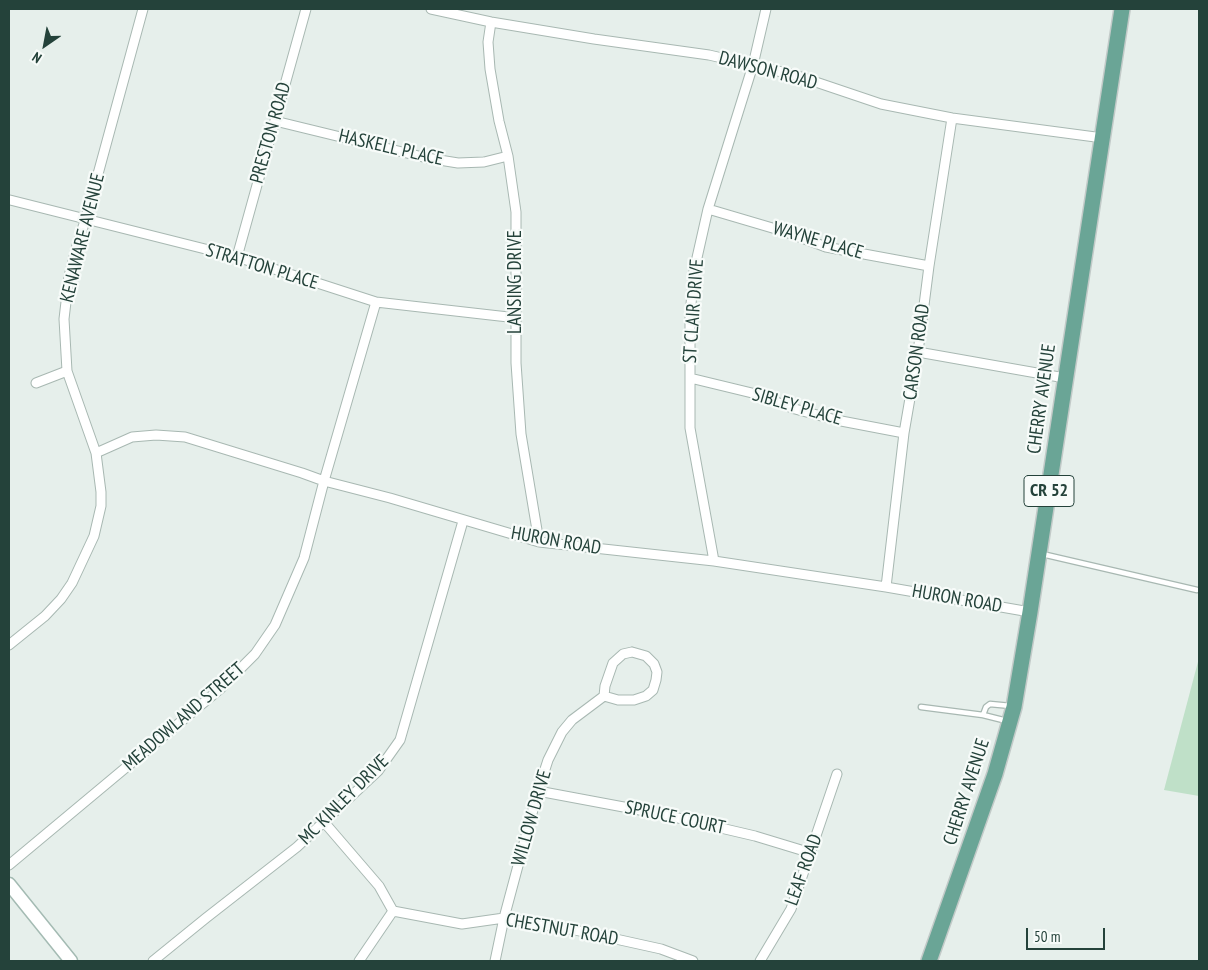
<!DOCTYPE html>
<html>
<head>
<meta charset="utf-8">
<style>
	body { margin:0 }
	#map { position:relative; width:1208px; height:970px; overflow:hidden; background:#e6efeb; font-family:"PT Sans Narrow",sans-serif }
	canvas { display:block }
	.frame { position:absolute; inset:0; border:10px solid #24423a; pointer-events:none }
	.north { position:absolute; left:20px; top:20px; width:50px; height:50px; -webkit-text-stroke:4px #f7fbf9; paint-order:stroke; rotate:213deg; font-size:14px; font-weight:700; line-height:20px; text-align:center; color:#24423a }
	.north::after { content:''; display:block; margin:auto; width:18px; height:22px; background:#24423a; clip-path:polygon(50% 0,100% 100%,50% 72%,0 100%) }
	.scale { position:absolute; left:1026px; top:928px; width:79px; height:22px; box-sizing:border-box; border:2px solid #24423a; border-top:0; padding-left:6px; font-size:15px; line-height:18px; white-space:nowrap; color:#24423a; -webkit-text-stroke:4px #f7fbf9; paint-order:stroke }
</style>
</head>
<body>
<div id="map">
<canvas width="1208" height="970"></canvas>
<div class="frame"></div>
<div class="north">N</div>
<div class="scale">50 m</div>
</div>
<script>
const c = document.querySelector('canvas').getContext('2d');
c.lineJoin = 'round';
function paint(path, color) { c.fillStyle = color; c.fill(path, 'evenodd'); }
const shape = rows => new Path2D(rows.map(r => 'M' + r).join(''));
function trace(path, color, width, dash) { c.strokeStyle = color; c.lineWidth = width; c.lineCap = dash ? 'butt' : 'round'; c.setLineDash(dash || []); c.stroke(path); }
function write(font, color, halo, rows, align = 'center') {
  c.font = font + ' "PT Sans Narrow",sans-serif'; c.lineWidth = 4.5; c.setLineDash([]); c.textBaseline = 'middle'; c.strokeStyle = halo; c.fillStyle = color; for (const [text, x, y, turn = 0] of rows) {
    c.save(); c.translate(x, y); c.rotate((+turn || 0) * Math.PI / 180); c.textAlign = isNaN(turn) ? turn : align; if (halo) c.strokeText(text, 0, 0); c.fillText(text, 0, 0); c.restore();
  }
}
paint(shape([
	[1199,658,1199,796,1164,790]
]), '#bfe0c8');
const lane = shape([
	[1042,554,1197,590],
	[921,707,983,715,1007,721],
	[983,715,986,707,990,704,1011,706]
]);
const street = shape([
	[431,9,491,22,594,39,709,55,795,75,881,104,952,118,1103,138],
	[491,22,488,42,490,69,499,121,508,156,516,212,516,363,521,434,539,542],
	[275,121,427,158,458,163,484,162,508,156],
	[10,200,237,257,376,302,517,318],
	[708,209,786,232,826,247,929,266],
	[237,257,306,9],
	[918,352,1065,378],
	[690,378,752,393,795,409,836,420,904,433],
	[36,383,67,371],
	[96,453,132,437,156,435,185,437,302,473,324,481,390,498,539,542,714,561,886,587,1030,612],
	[714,561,690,428,690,315,694,271,708,209,753,65,766,9],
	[886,587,904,433,918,352,929,266,952,118],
	[9,645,45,616,61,599,72,583,94,536,101,506,101,492,96,453,67,371,64,319,69,276,77,245,86,218,143,9],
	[632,652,646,656,654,664,657,672,656,680,653,690,646,696,634,700,618,700,604,696,605,686,613,663,623,654,632,652],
	[538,791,661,814,755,836,811,853],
	[324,822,379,886,393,911,462,924,504,918,575,930,661,949,693,961],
	[9,865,220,689,255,654,275,625,304,558,324,481,376,302],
	[153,961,206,918,297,847,378,771,400,740,463,521],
	[359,961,393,911],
	[495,961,504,918,538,791,548,760,562,732,572,720,604,696],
	[760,961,791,909,837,774]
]);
const secondary = shape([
	[9,884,71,961]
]);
const primary = shape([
	[929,961,995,774,1014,707,1030,612,1122,9]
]);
trace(lane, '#a8b8b2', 7);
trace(street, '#a8b8b2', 11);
trace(secondary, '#a4bbb3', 15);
trace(primary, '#c2cac8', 18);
trace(lane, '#fff', 4.5);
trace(street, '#fff', 9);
trace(secondary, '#fff', 12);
trace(primary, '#6aa596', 15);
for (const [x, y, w] of [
	[1049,491,50]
]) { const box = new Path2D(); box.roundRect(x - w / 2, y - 15.5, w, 31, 4); c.fillStyle = '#f7fbf9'; c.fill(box); trace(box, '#24423a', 1); }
write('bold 18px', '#24423a', null, [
	["CR 52",1049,491]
]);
write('19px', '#24423a', '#f7fbf9', [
	["DAWSON ROAD",768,71,15],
	["PRESTON ROAD",271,133,-74],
	["HASKELL PLACE",391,148,13],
	["KENAWARE AVENUE",83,238,-76],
	["WAYNE PLACE",818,241,16],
	["STRATTON PLACE",262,267,17],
	["LANSING DRIVE",516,282,-90],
	["ST CLAIR DRIVE",694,311,-86],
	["CARSON ROAD",917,352,-82],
	["CHERRY AVENUE",1042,399,-82],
	["SIBLEY PLACE",797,407,16],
	["HURON ROAD",556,541,10],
	["HURON ROAD",957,599,10],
	["MEADOWLAND STREET",184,717,-41],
	["CHERRY AVENUE",967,792,-72],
	["MC KINLEY DRIVE",344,800,-45],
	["WILLOW DRIVE",532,818,-74],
	["SPRUCE COURT",675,818,12],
	["LEAF ROAD",804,870,-70],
	["CHESTNUT ROAD",562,930,10]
]);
</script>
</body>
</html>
